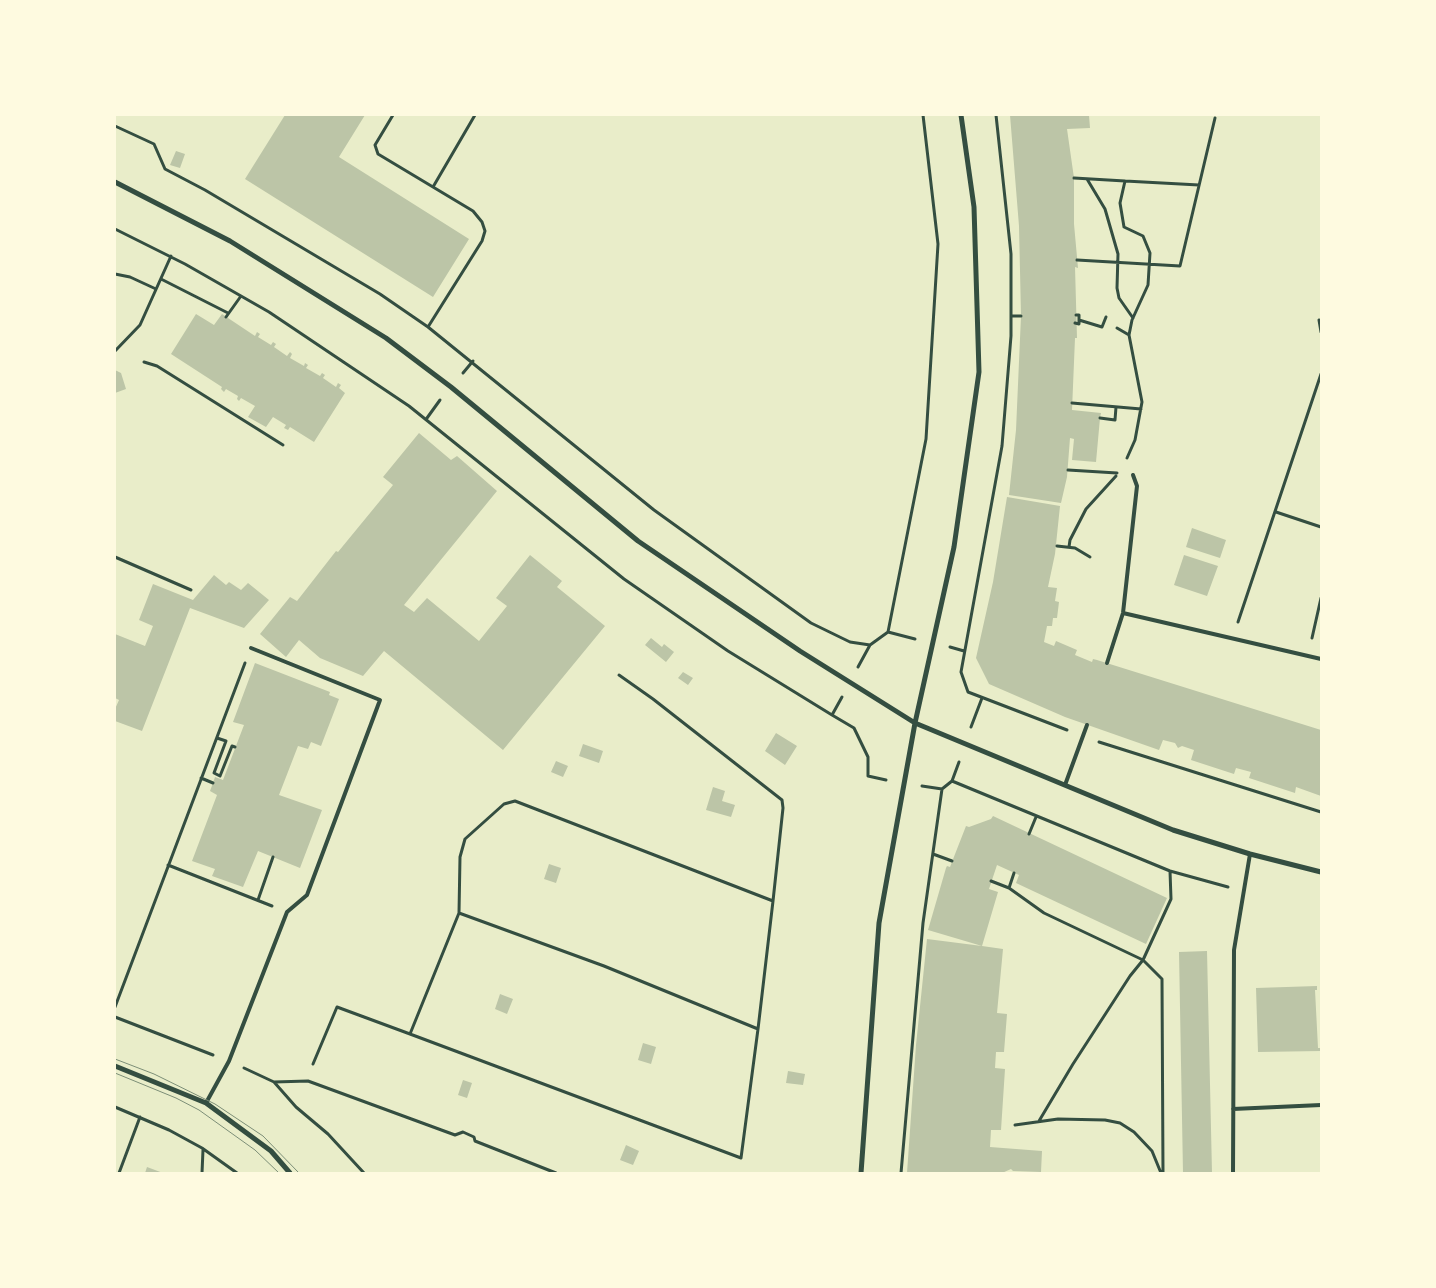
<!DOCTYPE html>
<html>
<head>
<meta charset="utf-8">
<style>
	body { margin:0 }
	#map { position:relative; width:1436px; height:1288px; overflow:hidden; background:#e9edc9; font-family:Rubik,sans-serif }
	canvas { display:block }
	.frame { position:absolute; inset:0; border:116px solid #fefae0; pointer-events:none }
</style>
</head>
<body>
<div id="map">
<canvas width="1436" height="1288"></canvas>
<div class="frame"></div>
</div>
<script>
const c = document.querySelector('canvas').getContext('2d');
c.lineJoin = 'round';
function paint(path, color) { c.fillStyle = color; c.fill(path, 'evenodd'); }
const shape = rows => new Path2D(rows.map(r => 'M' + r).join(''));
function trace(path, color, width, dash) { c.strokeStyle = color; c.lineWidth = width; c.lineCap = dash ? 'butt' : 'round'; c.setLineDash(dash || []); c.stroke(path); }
paint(shape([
	[285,115,365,115,339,157,469,239,433,297,245,179],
	[1010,115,1089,115,1090,128,1067,129,1074,178,1074,224,1078,268,1075,267,1077,338,1075,338,1072,410,1101,413,1100,418,1096,462,1072,460,1074,439,1070,438,1067,477,1061,503,1009,495,1016,430,1021,316,1019,226],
	[176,151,185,154,180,168,170,165],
	[196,314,214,325,222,314,255,336,257,332,260,334,258,337,271,345,273,342,276,344,274,347,287,356,290,352,292,354,290,358,304,366,305,363,308,365,306,368,320,376,322,373,325,375,323,378,336,387,338,383,341,385,339,388,345,393,314,442,290,427,288,430,284,428,286,425,273,417,266,427,248,417,255,406,241,398,239,401,237,399,238,396,226,389,224,392,221,389,222,387,171,354],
	[115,370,121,373,126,389,115,393],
	[419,433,451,460,457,456,497,491,404,605,414,612,427,598,479,641,507,606,496,598,530,555,562,581,557,587,605,626,503,750,384,651,363,676,320,658,299,640,286,657,260,634,290,597,297,601,336,551,338,552,393,485,383,477],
	[1007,497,1060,506,1055,554,1048,587,1057,588,1055,601,1059,602,1057,618,1053,618,1052,626,1047,626,1044,642,1054,646,1056,641,1077,650,1075,655,1092,662,1093,659,1097,660,1321,730,1321,796,1296,787,1295,793,1249,778,1251,772,1236,768,1234,774,1191,760,1194,750,1182,746,1178,748,1175,743,1163,740,1159,750,1065,717,989,684,976,658,993,582],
	[1192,528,1226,540,1220,558,1186,547],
	[1184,555,1218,566,1207,596,1174,585],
	[214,575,226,585,229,582,241,590,248,583,269,600,244,628,190,608,142,731,115,721,115,709,119,700,115,698,115,634,145,646,153,626,139,620,153,584,193,600],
	[651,638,662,647,664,644,674,652,666,662,645,645],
	[255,663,330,692,329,695,339,699,321,746,311,742,308,749,298,746,279,795,322,810,300,868,258,851,243,887,212,876,215,869,192,861,217,795,210,791,213,783,215,777,223,780,244,725,233,722],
	[683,672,693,678,688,685,678,678],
	[776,733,797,746,785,765,765,751],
	[583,744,603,751,599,763,579,756],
	[556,761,568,766,563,777,551,772],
	[713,787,725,791,722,801,735,805,731,817,706,810],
	[993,816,1167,898,1146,944,1016,883,1019,875,997,865,989,889,998,892,982,946,1003,949,997,1013,1007,1014,1004,1052,996,1052,995,1068,1005,1069,1001,1130,991,1130,990,1147,1042,1151,1041,1172,1013,1171,1011,1169,1002,1173,907,1173,916,1045,927,939,982,946,928,930,946,868,947,866,950,867,966,826,969,827,991,819],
	[549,864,561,868,556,883,544,879],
	[1207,951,1212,1173,1183,1173,1179,952],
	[1317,986,1317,990,1315,990,1318,1048,1321,1048,1321,1051,1258,1052,1256,988],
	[500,994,513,999,507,1014,495,1009],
	[643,1043,656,1047,651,1064,638,1060],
	[788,1071,805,1074,803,1085,786,1083],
	[463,1080,472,1083,467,1098,458,1095],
	[626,1145,639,1151,633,1165,620,1160],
	[147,1167,163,1173,145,1173]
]), '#bcc5a7');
trace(shape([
	[393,115,375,145,378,154,473,211,482,222,485,231,482,241,428,327],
	[996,115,1011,254,1011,336,1002,446,961,672,968,692,1067,730],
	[115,126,154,144,165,169,205,190,380,294,428,327,654,510,811,623,850,642,870,645,888,632,926,439,938,244,923,115],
	[1074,178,1125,181,1120,203,1124,227,1143,236,1150,253,1148,285,1132,320,1129,335,1142,402,1135,440,1127,458],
	[1087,179,1105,209,1118,254,1117,288,1119,298,1133,318],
	[1125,181,1199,185],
	[433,187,475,115],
	[115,229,185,264,269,312,409,406,624,579,728,651,832,715],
	[1077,260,1180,266,1215,118],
	[115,274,130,277,156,289],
	[161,279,228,313],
	[1011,316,1021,316],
	[226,317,241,296],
	[1079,320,1102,327,1106,317],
	[1319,320,1321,332],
	[1075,323,1079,324,1079,315,1076,315],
	[1117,328,1129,335],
	[115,351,140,325,171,256],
	[144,362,157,366,283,445],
	[463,373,473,361],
	[1072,403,1141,409],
	[427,418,440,400],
	[1100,418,1115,420,1116,407],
	[1068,470,1117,473],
	[1276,512,1321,527],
	[1057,546,1075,548,1090,557],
	[1069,547,1070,540,1086,509,1116,476],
	[115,557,191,590],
	[1238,622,1321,374],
	[888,632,915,639],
	[1312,638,1321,598],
	[950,647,964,651],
	[858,667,870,645],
	[619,675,653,699,782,800,783,808,773,901],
	[842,697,832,715,854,728,868,757,868,776,886,780],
	[971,727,982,698],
	[217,738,226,741,214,773,220,776,232,746,235,747],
	[1099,742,1321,812],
	[201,778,213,783],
	[952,781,1170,871,1228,887],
	[922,786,942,789,952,781,959,762],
	[1029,834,1036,817],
	[933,854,952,861],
	[168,865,272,906],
	[991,881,1009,888,1044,913,1143,960,1130,976,1073,1064,1039,1121],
	[1009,888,1014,873],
	[258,900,273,857],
	[459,913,460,857,465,839,504,804,515,801,773,901,758,1029],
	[115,1007,245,663],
	[115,1017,213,1055],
	[313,1064,337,1007,410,1034,459,913,604,966,758,1029,741,1158,410,1034],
	[244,1068,274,1082,296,1107,328,1134,364,1173],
	[274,1082,308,1081,455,1135,463,1132,474,1137,475,1141,556,1173],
	[115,1107,169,1130,202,1148,237,1173],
	[1015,1125,1058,1119,1105,1120,1120,1123,1134,1132,1152,1151,1161,1173],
	[119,1173,140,1117],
	[202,1173,203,1150],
	[901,1173,923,923,942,789],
	[1163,1173,1162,979,1143,960,1171,899,1170,871]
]), '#344e41', 3);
trace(shape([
	[1123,613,1321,659],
	[1107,663,1123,613,1137,486,1133,475],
	[1065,785,1087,725],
	[206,1103,229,1061,287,912,307,895,380,700,251,648],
	[1233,1109,1321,1105],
	[1233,1173,1234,950,1250,854]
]), '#344e41', 4);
trace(shape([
	[115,182,230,241,386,338,451,387,638,541,800,651,915,723,1173,830,1250,854,1321,872],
	[115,1066,206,1103,271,1151,290,1173],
	[861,1173,879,923,915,723,954,547,979,372,974,207,961,115]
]), '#344e41', 5);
trace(shape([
	[115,1059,154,1074,215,1104,263,1136,299,1173],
	[115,1073,176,1098,199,1110,255,1150,279,1173]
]), '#7c8e77', 1);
</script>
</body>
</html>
